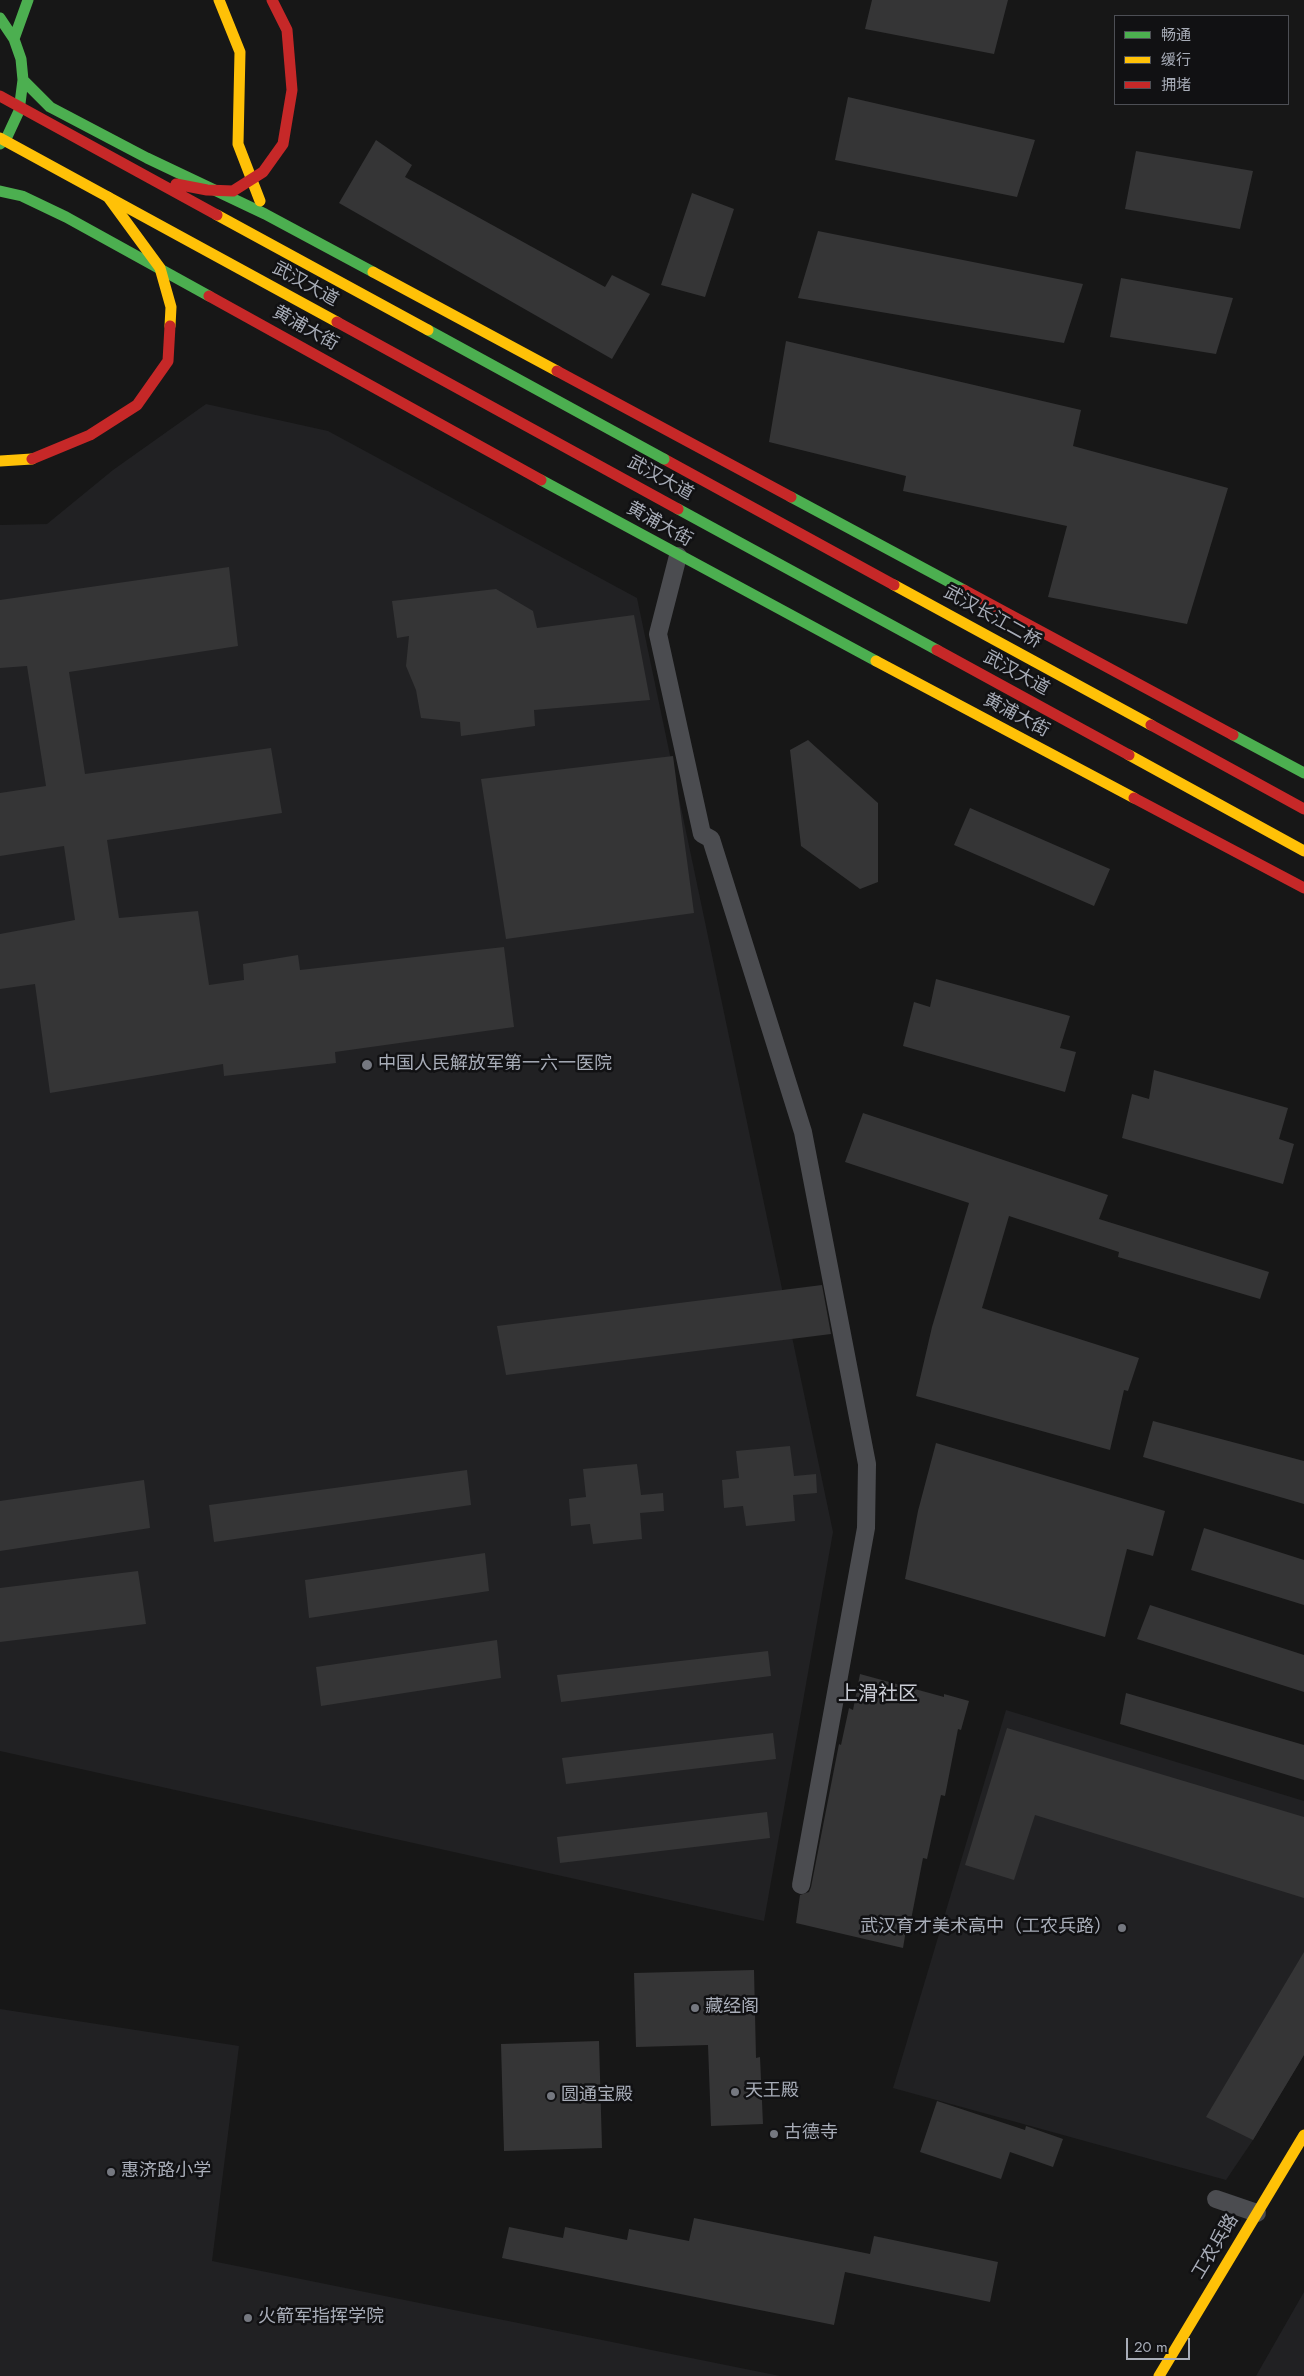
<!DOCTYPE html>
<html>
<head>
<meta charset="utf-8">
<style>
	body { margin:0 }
	#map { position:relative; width:1304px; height:2376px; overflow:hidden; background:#171717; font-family:Jost,"Noto Sans SC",sans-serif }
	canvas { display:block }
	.legend { position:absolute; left:1114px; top:15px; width:175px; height:90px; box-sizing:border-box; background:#111113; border:1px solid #4d4f55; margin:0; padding:6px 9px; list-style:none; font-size:15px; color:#a8adb8 }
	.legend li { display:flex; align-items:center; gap:10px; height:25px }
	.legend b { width:25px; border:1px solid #4d4f55 }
	.scale { position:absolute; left:1126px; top:2338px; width:64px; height:22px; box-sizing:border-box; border:2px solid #a8adb8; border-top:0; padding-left:6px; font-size:15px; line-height:18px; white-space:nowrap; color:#a8adb8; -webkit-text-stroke:4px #111113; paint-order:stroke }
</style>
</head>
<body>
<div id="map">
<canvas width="1304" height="2376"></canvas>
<ul class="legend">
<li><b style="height:6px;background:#4caf50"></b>畅通</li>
<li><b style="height:6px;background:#ffc107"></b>缓行</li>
<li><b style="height:6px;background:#c62828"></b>拥堵</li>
</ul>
<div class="scale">20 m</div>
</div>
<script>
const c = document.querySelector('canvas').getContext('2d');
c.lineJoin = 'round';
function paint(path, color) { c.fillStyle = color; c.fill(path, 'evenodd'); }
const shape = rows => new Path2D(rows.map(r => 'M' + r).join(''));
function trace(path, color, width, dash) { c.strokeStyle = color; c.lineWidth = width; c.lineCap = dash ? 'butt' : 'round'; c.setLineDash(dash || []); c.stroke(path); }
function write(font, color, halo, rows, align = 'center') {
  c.font = font + ' Jost,"Noto Sans SC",sans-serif'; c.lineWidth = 5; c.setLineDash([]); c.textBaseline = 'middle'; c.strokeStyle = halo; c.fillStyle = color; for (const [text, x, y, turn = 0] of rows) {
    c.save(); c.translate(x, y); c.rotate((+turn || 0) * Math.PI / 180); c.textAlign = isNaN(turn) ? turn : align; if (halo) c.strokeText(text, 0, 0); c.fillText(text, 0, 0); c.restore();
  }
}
paint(shape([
	[206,404,328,431,637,598,833,1532,764,1921,0,1751,0,525,47,524,113,470],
	[1006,1710,1304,1801,1304,2055,1253,2140,1226,2180,893,2088],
	[0,2009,239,2046,212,2261,780,2376,0,2376],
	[1304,2292,1304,2376,1256,2376]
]), '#212123');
paint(shape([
	[872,0,1008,0,994,54,865,29],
	[848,97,1035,140,1017,197,835,160],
	[376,140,412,165,405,177,605,287,612,275,650,294,612,359,339,203],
	[1136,151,1253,171,1240,229,1125,209],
	[692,193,734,209,705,297,661,285],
	[818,231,1083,284,1064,343,798,298],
	[1121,278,1233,298,1216,354,1110,337],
	[786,341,1081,410,1073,446,1228,488,1187,624,1048,597,1067,526,903,491,906,476,769,442],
	[229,567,238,646,69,672,85,774,271,748,282,813,107,840,119,918,198,911,209,985,244,980,243,964,298,955,300,970,504,947,514,1027,335,1052,336,1063,224,1076,223,1064,50,1093,35,984,0,989,0,934,75,920,64,846,0,856,0,793,46,786,27,666,0,668,0,600],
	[496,589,533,611,537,628,634,615,650,700,534,710,535,726,461,736,460,722,421,718,416,690,406,666,409,636,397,638,392,601],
	[808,740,878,803,878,882,860,889,801,846,790,750],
	[673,756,694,913,506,939,481,779],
	[970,808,1110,869,1094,906,954,845],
	[936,979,1070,1016,1060,1048,1076,1052,1065,1092,903,1046,914,1002,930,1007],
	[1154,1070,1288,1108,1279,1139,1294,1144,1283,1184,1122,1138,1132,1094,1149,1099],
	[863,1113,1108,1195,1099,1219,1269,1272,1260,1299,1118,1257,1119,1252,1009,1216,982,1308,1139,1358,1128,1391,1124,1390,1110,1450,916,1396,932,1327,969,1203,845,1162],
	[822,1285,831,1334,506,1375,497,1326],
	[1153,1421,1304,1461,1304,1504,1143,1457],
	[936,1443,1165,1511,1153,1556,1127,1549,1105,1637,905,1579,918,1511],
	[790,1446,794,1476,816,1474,817,1493,793,1495,795,1521,746,1526,743,1506,724,1508,722,1480,739,1478,736,1451],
	[637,1464,641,1495,663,1493,664,1511,640,1513,642,1539,593,1544,590,1524,571,1526,569,1499,586,1497,583,1469],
	[467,1470,471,1505,214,1542,209,1505],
	[144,1480,150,1528,0,1551,0,1501],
	[1204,1528,1304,1560,1304,1605,1191,1570],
	[485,1553,489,1591,309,1618,305,1580],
	[138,1571,146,1624,0,1642,0,1588],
	[1150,1605,1304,1655,1304,1692,1137,1639],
	[497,1640,501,1678,321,1706,316,1667],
	[768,1651,771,1676,561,1702,557,1675],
	[860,1674,944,1697,944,1694,969,1701,961,1730,958,1729,945,1796,941,1795,927,1859,923,1858,910,1925,907,1924,903,1948,796,1923,800,1895,809,1892,811,1887,839,1744,841,1745,849,1708,853,1710],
	[1126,1693,1304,1745,1304,1780,1120,1724],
	[1007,1728,1304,1817,1304,1898,1035,1815,1014,1880,965,1865],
	[773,1733,776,1759,566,1784,562,1758],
	[767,1812,770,1838,560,1863,557,1837],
	[1304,1952,1304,2055,1253,2140,1206,2117],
	[754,1970,756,2058,760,2057,763,2124,711,2126,708,2045,636,2047,634,1973],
	[599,2041,602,2148,504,2151,501,2044],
	[937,2101,1025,2130,1026,2126,1063,2139,1053,2167,1010,2152,1001,2179,920,2152],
	[694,2218,870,2254,874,2236,998,2262,990,2302,845,2272,834,2325,502,2258,509,2227,563,2238,565,2227,627,2240,629,2229,689,2241]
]), '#353536');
trace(shape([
	[678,556,658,634,702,834,711,839,803,1132,867,1464,866,1528,801,1885],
	[1216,2199,1257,2213]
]), '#4b4c50', 18);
trace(shape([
	[0,18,14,39,21,59,23,80,19,111,6,139,0,144],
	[14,39,28,0],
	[23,80,50,107,147,158,265,214,373,272],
	[0,191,22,196,66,217,209,296],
	[541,480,876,661],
	[791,497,964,590],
	[678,509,937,650],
	[1233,735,1304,773]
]), '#4caf50', 11);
trace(shape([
	[219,0,240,52,238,144,260,201],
	[108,197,337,322],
	[373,272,557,371],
	[0,461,32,459],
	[894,585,1151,725],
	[876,661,1134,798],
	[1129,755,1304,851],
	[1159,2376,1304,2135]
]), '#ffc107', 11);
trace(shape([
	[209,296,541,480],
	[337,322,678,509],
	[557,371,791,497],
	[664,459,894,585],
	[964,590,1233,735],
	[937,650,1129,755],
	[1151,725,1304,809],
	[1134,798,1304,888]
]), '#c62828', 11);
trace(shape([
	[428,330,664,459]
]), '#4caf50', 11);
trace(shape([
	[0,138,108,197,160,268,171,307,170,326],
	[217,215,428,330]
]), '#ffc107', 11);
trace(shape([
	[0,96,217,215],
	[176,184,207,190,233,191,263,172,283,144,292,90,287,30,272,0],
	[32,459,90,435,137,405,168,361,170,326]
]), '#c62828', 11);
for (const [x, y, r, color] of [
	[367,1065,6,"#757880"],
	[1122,1928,5,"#757880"],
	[695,2008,5,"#757880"],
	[735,2092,5,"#757880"],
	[551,2096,5,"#757880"],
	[774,2134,5,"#757880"],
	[111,2172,5,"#757880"],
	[248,2318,5,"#757880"]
]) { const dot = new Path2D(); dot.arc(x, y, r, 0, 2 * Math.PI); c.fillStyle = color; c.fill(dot); trace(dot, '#111113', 2); }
write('18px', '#a8adb8', '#111113', [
	["武汉大道",305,285,29],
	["黄浦大街",305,329,29],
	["武汉大道",660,479,29],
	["黄浦大街",659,525,29],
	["武汉长江二桥",992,618,29],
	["武汉大道",1016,674,29],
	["黄浦大街",1016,716,28],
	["工农兵路",1216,2247,-59]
]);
write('18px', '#a8adb8', '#111113', [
	["中国人民解放军第一六一医院",378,1065],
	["武汉育才美术高中（工农兵路）",1112,1928,"right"],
	["藏经阁",705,2008],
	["天王殿",745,2092],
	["圆通宝殿",561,2096],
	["古德寺",784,2134],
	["惠济路小学",121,2172],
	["火箭军指挥学院",258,2318]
], 'left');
write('20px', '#c9ccd4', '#111113', [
	["上滑社区",878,1695]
]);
</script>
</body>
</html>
